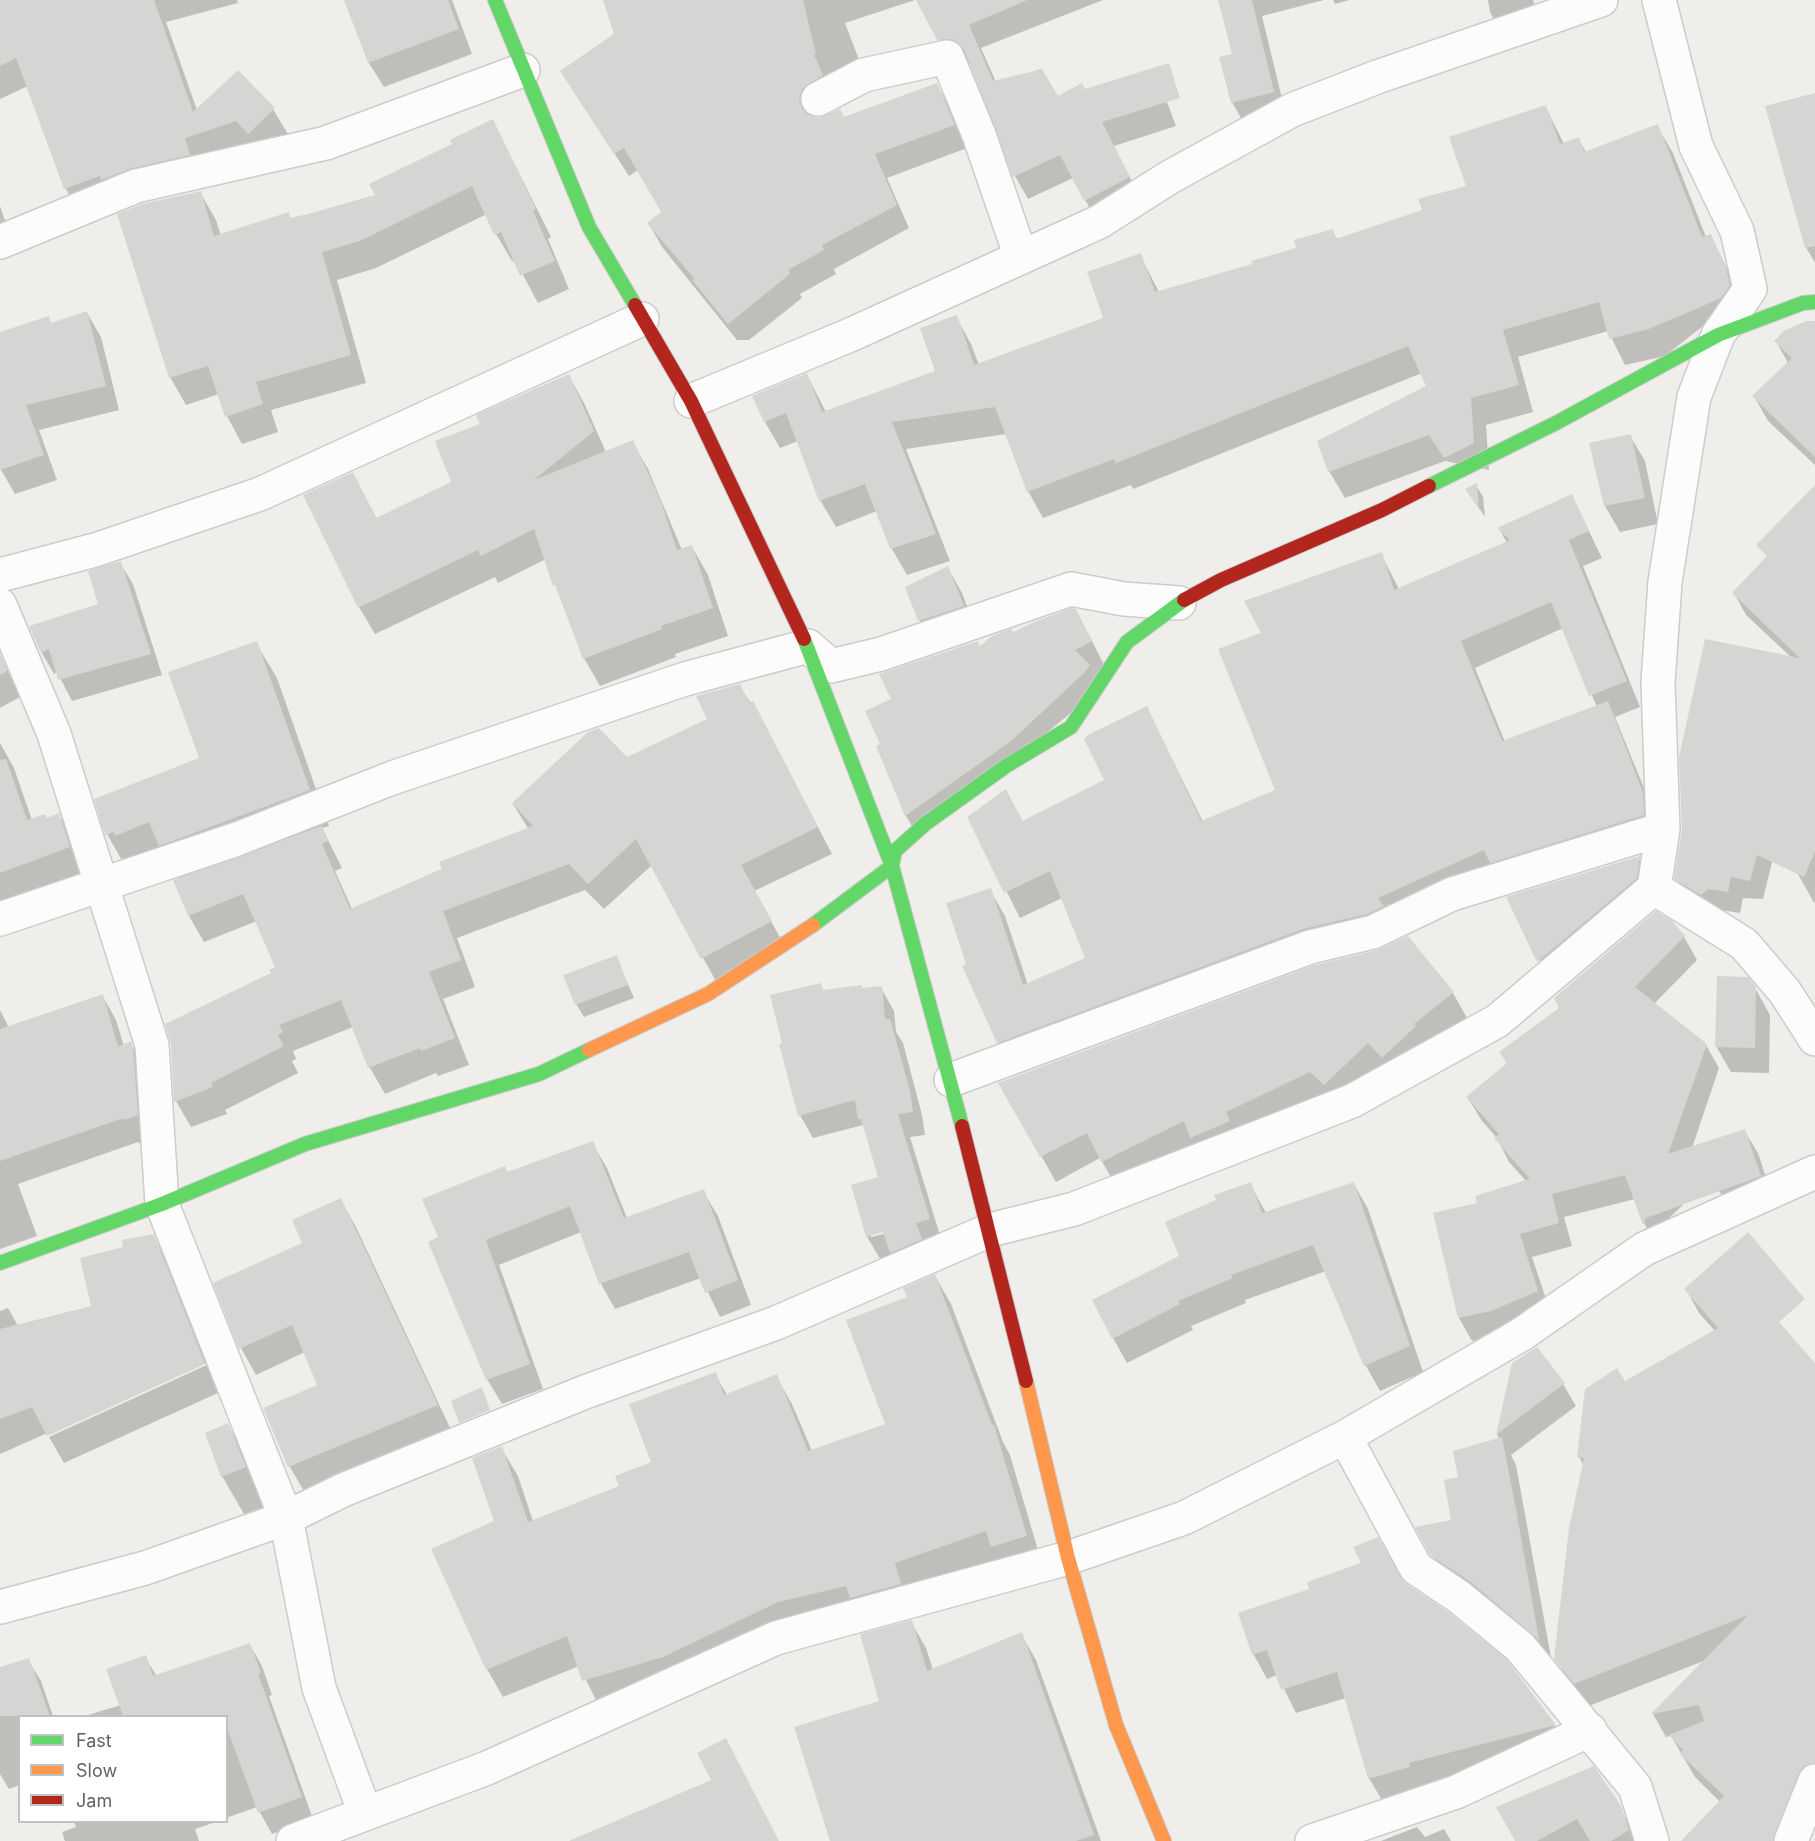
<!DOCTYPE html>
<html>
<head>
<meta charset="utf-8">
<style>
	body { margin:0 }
	#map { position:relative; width:1815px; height:1841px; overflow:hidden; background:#efeeea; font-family:Inter,sans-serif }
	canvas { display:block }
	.legend { position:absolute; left:18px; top:1715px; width:210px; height:108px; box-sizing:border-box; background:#fff; border:2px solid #bfc1c3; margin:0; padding:8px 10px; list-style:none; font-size:18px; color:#5f6368 }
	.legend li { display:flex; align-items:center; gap:12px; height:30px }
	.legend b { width:30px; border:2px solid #bfc1c3 }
</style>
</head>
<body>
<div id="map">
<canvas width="1815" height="1841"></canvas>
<ul class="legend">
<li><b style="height:8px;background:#63d668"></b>Fast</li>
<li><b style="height:8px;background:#ff974d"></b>Slow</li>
<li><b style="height:8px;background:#b3261e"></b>Jam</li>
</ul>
</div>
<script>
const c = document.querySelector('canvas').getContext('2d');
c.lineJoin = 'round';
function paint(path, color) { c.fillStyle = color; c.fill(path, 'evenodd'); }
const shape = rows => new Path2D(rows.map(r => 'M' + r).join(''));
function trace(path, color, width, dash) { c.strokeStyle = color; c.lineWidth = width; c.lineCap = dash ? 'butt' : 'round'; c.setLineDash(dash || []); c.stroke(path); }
paint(shape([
	[25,0,237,0,238,3,166,22,197,110,273,109,289,136,81,215,66,189,28,86,0,99,0,24],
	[345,0,452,0,472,54,384,87,369,63],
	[609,0,915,0,845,23,861,65,815,113,813,118,844,119,937,85,950,108,967,148,887,178,909,228,834,269,836,274,800,294,802,298,749,340,737,340,662,247,649,224,662,212,638,170,629,176,562,72,616,34],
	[918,0,1103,0,981,48,996,82,1003,92,1040,69,1058,98,1084,91,1164,94,1176,126,1114,146,1142,201,1098,223,1073,178,1028,199,1015,176,973,67,967,62,952,63],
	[1220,0,1324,0,1262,16,1286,115,1245,125,1232,102,1233,55],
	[1333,0,1349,0,1335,4],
	[1488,0,1533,0,1541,28,1503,35,1490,12],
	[1815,95,1815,263,1807,249,1767,107],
	[1545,106,1564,144,1578,139,1586,152,1657,126,1673,153,1706,237,1710,235,1741,296,1665,356,1625,365,1608,331,1518,357,1533,412,1486,425,1489,470,1445,461,1345,498,1329,471,1428,387,1422,373,1133,489,1131,485,1043,518,1028,491,1006,434,906,449,950,561,907,575,892,549,877,511,836,527,820,500,798,441,780,448,765,422,807,375,826,412,937,372,956,317,971,344,979,365,1105,319,1140,255,1159,292,1254,265,1298,249,1332,231,1338,240,1423,211,1468,187],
	[493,121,551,237,548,239,569,289,538,303,515,260,512,261,496,234,487,214,376,268,337,280,366,383,271,410,278,432,242,444,227,416,219,394,186,405,170,377,200,192,216,220,221,236,288,214,291,219,377,196],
	[0,206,8,229,0,232],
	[87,313,101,337,119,410,39,430,57,480,15,494,0,468,0,333,52,325],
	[1815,323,1815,465,1768,421,1754,396,1788,363,1776,341],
	[569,376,584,403,606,452,632,441,648,469,682,550,692,547,708,575,728,636,675,654,676,657,600,686,584,658,546,559,498,583,495,577,375,634,359,607,353,474,377,519,453,483,482,425],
	[1630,436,1645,461,1658,524,1620,532,1605,506],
	[1476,485,1483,497,1485,517,1475,502],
	[1572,496,1602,558,1583,566,1640,707,1615,717,1657,820,1506,888,1013,1068,998,1042,968,965,990,890,1005,916,1028,985,1087,958,1062,898,1020,918,969,817,1006,791,1023,822,1106,781,1147,708,1203,822,1277,791,1263,633,1381,554,1399,589,1507,543,1499,528],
	[1563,628,1597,707,1505,742,1475,668],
	[120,563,133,584,162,675,72,701,57,672,54,674,42,653,31,627,100,605],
	[948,568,962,593,977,632,935,646,920,621,907,588],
	[1815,571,1815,900,1814,903,1778,838,1763,899,1743,898,1740,913,1721,910,1714,916,1689,900,1676,878,1792,658,1746,615,1734,593],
	[1088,633,1103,663,1101,688,919,838,906,816,878,747,882,745,893,700,980,647],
	[256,643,277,678,329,826,322,828,342,868,335,871,352,909,529,830,513,804,626,759,709,720,739,685,767,729,832,854,754,891,786,948,718,985,652,865,604,909,585,890,457,938,475,987,443,999,469,1065,438,1076,436,1073,385,1094,370,1068,353,1027,293,1051,296,1059,292,1061,298,1073,225,1110,227,1114,191,1127,176,1101,277,968,257,921,204,942,189,916,175,881,180,879,168,858,127,869,107,834,200,759],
	[0,654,20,697,0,708],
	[0,743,14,768,32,820,47,819,59,815,73,840,83,873,0,903],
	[1639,858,1654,883,1553,987,1508,898],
	[1671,922,1684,937,1697,960,1654,1004,1706,1045,1719,1068,1692,1148,1744,1130,1758,1153,1773,1199,1740,1212,1708,1181,1665,1222,1657,1246,1645,1225,1635,1199,1564,1217,1572,1246,1532,1257,1551,1314,1505,1334,1472,1341,1459,1318,1479,1205,1527,1182,1509,1162,1497,1138,1482,1121,1468,1098,1507,1064,1501,1053],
	[1408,938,1453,993,1467,1018,1427,1050,1116,1186,1100,1158,1056,1182,1000,1083,1378,952],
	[616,957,634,998,584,1017,576,1004],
	[820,985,824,991,881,988,894,1011,896,1032,903,1043,922,1115,925,1135,910,1137,942,1242,881,1260,867,1237,853,1186,880,1178,866,1131,863,1125,813,1138,800,1115],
	[890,1229,891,1232,871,1237,871,1234],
	[1755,988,1770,1015,1769,1073,1731,1072,1716,1046],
	[102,995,116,1020,124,1046,130,1042,144,1067,151,1140,140,1144,138,1142,18,1184,37,1236,0,1249,0,1010,9,1028],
	[592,1143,607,1168,627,1218,703,1191,718,1216,751,1305,720,1317,701,1278,615,1309,601,1284,581,1232,499,1265,543,1389,502,1404,487,1379,439,1238,508,1174],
	[1250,1184,1266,1213,1354,1184,1368,1209,1423,1372,1380,1391,1366,1366,1326,1271,1245,1300,1246,1303,1191,1326,1193,1330,1127,1363,1113,1338,1181,1256],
	[341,1200,356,1227,452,1432,305,1493,290,1467,265,1409,319,1385,305,1352,256,1375,241,1348,304,1244],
	[153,1236,169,1263,208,1362,0,1454,0,1311,8,1308,18,1326,93,1307,125,1248],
	[935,1276,951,1304,1003,1442,1010,1455,1042,1564,868,1626,600,1708,579,1666,503,1697,487,1669,501,1448,518,1476,533,1521,621,1487,653,1463,715,1374,727,1395,776,1376,792,1404,812,1451,887,1425,908,1298],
	[1686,1289,1815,1365,1815,1792,1795,1841,1683,1841,1720,1802,1695,1777,1671,1736,1666,1737,1653,1714,1706,1660,1589,1706,1570,1683,1556,1659,1584,1466,1579,1457,1624,1383,1715,1331,1699,1313],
	[209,1364,220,1392,64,1463,49,1437],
	[1513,1364,1563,1384,1576,1406,1511,1455,1516,1465,1552,1663,1447,1581,1432,1554,1453,1521,1460,1479,1500,1440,1497,1435],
	[228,1425,250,1463,267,1506,244,1514,222,1476],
	[1363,1564,1404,1584,1506,1661,1555,1726,1568,1749,1383,1802,1369,1778,1346,1698,1296,1713,1277,1675,1267,1679,1254,1655,1240,1614,1311,1590],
	[911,1622,926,1648,933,1670,1021,1634,1036,1660,1101,1841,831,1841],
	[250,1645,262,1666,272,1695,269,1696,313,1819,272,1834,257,1807,226,1818,226,1716,85,1716,121,1705,145,1657,157,1677],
	[28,1660,41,1681,53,1716,20,1716,20,1785,9,1789,0,1774,0,1669],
	[1498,1807,1620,1807,1637,1841,1516,1841],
	[74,1822,216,1822,195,1829,199,1841,65,1841,62,1832,76,1827],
	[1417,1827,1425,1837,1444,1829,1451,1841,1381,1841]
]), '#0003');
paint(shape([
	[0,0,154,0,193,112,238,70,275,108,248,134,236,121,185,138,190,155,132,168,101,180,100,176,64,189,16,58,0,66],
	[344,0,448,0,459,29,368,63],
	[603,0,803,0,816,55,814,55,823,75,802,89,799,99,802,108,807,114,818,118,840,109,844,117,937,83,955,125,875,154,897,205,822,245,824,250,788,270,790,274,728,324,692,280,694,278,647,223,661,212,624,148,614,154,560,71,614,34],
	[916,0,1027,0,969,25,993,81,1042,69,1058,96,1082,83,1085,89,1169,63,1180,98,1102,122,1130,177,1084,201,1060,155,1013,177,964,49,952,39,937,40],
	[1218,0,1252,0,1274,92,1231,103,1219,57,1232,54],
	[1815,93,1815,246,1805,248,1765,106],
	[1546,105,1560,144,1579,137,1584,152,1658,124,1702,237,1711,234,1726,268,1730,285,1721,298,1649,329,1609,339,1599,302,1503,330,1519,385,1471,398,1474,443,1444,458,1429,435,1328,472,1317,441,1426,386,1408,346,1116,463,1114,459,1027,492,995,407,892,422,936,534,890,549,865,484,819,501,786,413,764,422,752,396,807,373,822,412,935,371,920,328,957,315,974,365,1103,318,1087,272,1141,253,1155,292,1252,264,1251,261,1296,248,1294,240,1333,229,1336,239,1422,210,1418,199,1466,186,1449,137],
	[493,119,536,209,533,211,555,261,520,276,501,232,494,235,472,186,360,241,322,252,351,355,256,382,263,404,225,417,208,366,169,378,117,214,142,204,201,191,214,236,289,212,290,218,308,214,375,195,369,184,452,144,450,140],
	[87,311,106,386,26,405,44,455,0,470,0,332,49,316,51,323],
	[1807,321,1815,321,1815,457,1752,396,1792,358,1774,341,1785,330],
	[569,374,594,431,534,480,633,440,660,499,677,550,692,545,713,608,661,626,662,629,583,659,555,585,553,586,534,529,481,556,478,550,358,608,303,495,353,472,376,518,451,482,435,441,480,424,476,415],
	[1631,434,1645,498,1604,506,1589,443],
	[1477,483,1479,509,1465,489],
	[1815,485,1815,851,1804,877,1757,855,1750,881,1731,877,1728,892,1708,889,1701,895,1674,879,1682,829,1679,757,1705,639,1800,658,1732,593,1767,556,1756,545],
	[1572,494,1589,531,1569,540,1627,681,1589,696,1551,602,1461,641,1502,741,1608,701,1643,793,1644,815,1490,863,1484,850,1378,898,1384,906,1367,914,1303,929,997,1043,962,966,966,964,946,903,991,888,1023,985,1085,958,1050,871,1004,893,967,817,1006,789,1022,821,1104,780,1084,739,1088,735,1147,706,1201,821,1275,790,1218,649,1261,633,1244,601,1382,552,1394,590,1510,540,1497,528],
	[121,561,151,654,58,680,49,649,41,653,29,626,98,604,88,571],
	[948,566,964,606,918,621,905,587],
	[1072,608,1076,609,1092,641,1075,650,1090,665,1084,673,1010,742,905,816,876,746,880,744,865,711,891,699,879,674,978,641,980,646,992,636,1011,629,1014,632,1034,622],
	[257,641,310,790,159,846,149,822,115,836,114,832,105,835,94,799,199,758,168,672],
	[0,654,7,671,0,675],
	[740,684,749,703,753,701,818,827,741,865,772,921,701,959,636,839,588,884,569,864,443,911,461,960,429,972,455,1038,421,1051,420,1048,368,1068,341,1000,279,1025,283,1032,278,1035,284,1046,211,1083,213,1087,174,1102,171,1044,165,1024,271,973,269,970,275,967,243,894,188,916,173,880,322,826,328,841,322,844,350,909,442,869,439,862,533,826,512,803,588,732,599,728,627,757,707,719,696,696],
	[6,759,27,820,45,814,47,818,59,813,70,847,0,873,0,760],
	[1640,856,1637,878,1537,962,1506,897],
	[1656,911,1672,921,1685,936,1635,987,1707,1044,1668,1154,1745,1129,1761,1176,1646,1218,1643,1225,1625,1175,1552,1194,1559,1223,1520,1234,1538,1291,1491,1311,1458,1318,1433,1213,1477,1203,1475,1196,1530,1179,1494,1138,1499,1134,1466,1097,1507,1063,1499,1052,1559,1008,1554,998],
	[1408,936,1454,992,1414,1024,1416,1026,1382,1058,1368,1043,1324,1085,1310,1072,1226,1112,1230,1121,1190,1138,1184,1121,1101,1162,1087,1133,1040,1157,998,1083,1315,965,1378,950],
	[617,955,628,985,575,1005,563,975],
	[1717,976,1748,977,1756,987,1755,1048,1715,1047],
	[821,983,823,990,862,985,862,988,882,986,885,1019,890,1019,910,1091,913,1112,898,1114,930,1219,916,1223,922,1239,890,1253,883,1232,866,1237,851,1185,878,1177,861,1119,858,1119,855,1100,798,1116,779,1044,782,1043,770,995],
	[103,994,118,1047,131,1041,133,1048,138,1115,124,1120,123,1118,0,1161,0,1029],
	[593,1141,624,1218,704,1189,738,1280,705,1293,689,1252,599,1284,570,1206,486,1240,530,1364,486,1380,428,1242,438,1237,422,1199,505,1166,507,1172],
	[1251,1182,1262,1213,1354,1182,1410,1346,1364,1366,1313,1245,1231,1275,1233,1278,1178,1301,1180,1304,1112,1339,1092,1300,1179,1256,1165,1222,1216,1200,1214,1195],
	[341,1198,438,1405,288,1467,263,1408,317,1385,292,1325,239,1349,213,1283,302,1243,292,1220],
	[1748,1232,1805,1299,1779,1322,1815,1363,1815,1763,1804,1766,1798,1774,1773,1841,1681,1841,1724,1796,1679,1753,1683,1750,1669,1735,1704,1721,1699,1705,1651,1714,1748,1615,1574,1684,1554,1659,1569,1528,1584,1458,1577,1457,1585,1389,1617,1368,1625,1381,1718,1328,1684,1289],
	[154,1234,205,1364,47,1436,32,1407,0,1419,0,1329,91,1306,80,1258,123,1247,122,1240],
	[935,1274,992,1425,994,1425,1027,1536,991,1547,986,1531,895,1563,901,1584,850,1598,846,1586,778,1602,663,1657,582,1681,567,1636,486,1670,431,1549,494,1521,472,1458,502,1446,528,1522,619,1486,615,1476,651,1462,629,1404,716,1372,724,1395,777,1374,808,1451,885,1424,846,1320,907,1297,903,1288],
	[1537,1347,1565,1383,1496,1435,1512,1363],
	[482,1387,490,1410,459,1423,451,1401],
	[228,1423,246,1467,221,1477,205,1433],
	[1502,1437,1516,1509,1539,1640,1471,1582,1430,1555,1415,1527,1451,1520,1444,1480,1458,1477,1453,1451],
	[1378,1537,1405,1583,1448,1612,1507,1660,1556,1725,1409,1763,1410,1767,1368,1779,1337,1672,1281,1690,1267,1650,1252,1655,1238,1613,1309,1589,1307,1582,1361,1563,1353,1547],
	[912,1620,927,1671,1022,1632,1094,1835,1076,1841,830,1841,794,1727,879,1701,860,1634],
	[250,1643,261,1673,258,1674,302,1797,258,1813,226,1725,226,1716,123,1716,106,1669,146,1655,153,1676],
	[29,1658,50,1716,0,1716,0,1667],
	[726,1738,779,1841,569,1841,711,1780,697,1753],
	[1594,1766,1621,1806,1629,1830,1611,1841,1590,1841,1577,1819,1537,1841,1515,1841,1496,1807]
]), '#d6d5d3');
const street = shape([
	[1659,0,1696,146,1737,231,1750,289,1718,335,1694,397,1665,582,1658,682,1663,829,1654,888,1744,944,1785,992,1815,1039],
	[818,99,864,75,947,57,979,135,1021,257],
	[0,242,136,186,326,143,523,70],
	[691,401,850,335,1099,222,1170,177,1292,110,1377,77,1601,0],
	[0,575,95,550,260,494,642,319],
	[0,605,54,734,152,1045,162,1204,286,1518,319,1688,365,1813],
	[0,919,237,839,392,778,685,679,808,646,831,666,881,654,1071,589,1124,599,1179,603],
	[951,1080,1310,947,1373,932,1452,894,1663,829],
	[1345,1437,1416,1568,1459,1597,1520,1647,1635,1787,1652,1841],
	[0,1607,145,1568,286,1518,343,1490,585,1392,776,1323,990,1230,1074,1209,1352,1101,1497,1021,1654,888],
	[293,1841,487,1768,776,1638,1068,1558,1184,1518,1345,1437,1522,1334,1644,1249,1815,1172],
	[1312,1841,1456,1792,1590,1730],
	[1791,1841,1815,1781]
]);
const fast = shape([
	[495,0,589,227,635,305],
	[1429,486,1556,423,1718,335,1803,303,1815,302],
	[804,639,892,866,962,1126],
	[813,925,892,866,895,851,925,824,1006,766,1071,727,1127,642,1184,600],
	[0,1263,162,1204,305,1144,539,1074,589,1050]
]);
const slow = shape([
	[589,1050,708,994,813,925],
	[1026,1381,1068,1558,1116,1725,1164,1841]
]);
const jam = shape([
	[635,305,691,401,804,639],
	[1184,600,1221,580,1382,510,1429,486],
	[962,1126,1026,1381]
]);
trace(street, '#cbcccc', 36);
trace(fast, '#cacacb', 16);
trace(slow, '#cacacb', 16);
trace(jam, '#cacacb', 16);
trace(street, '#fdfcfc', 33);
trace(fast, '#63d668', 14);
trace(slow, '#ff974d', 14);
trace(jam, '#b3261e', 14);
</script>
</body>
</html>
